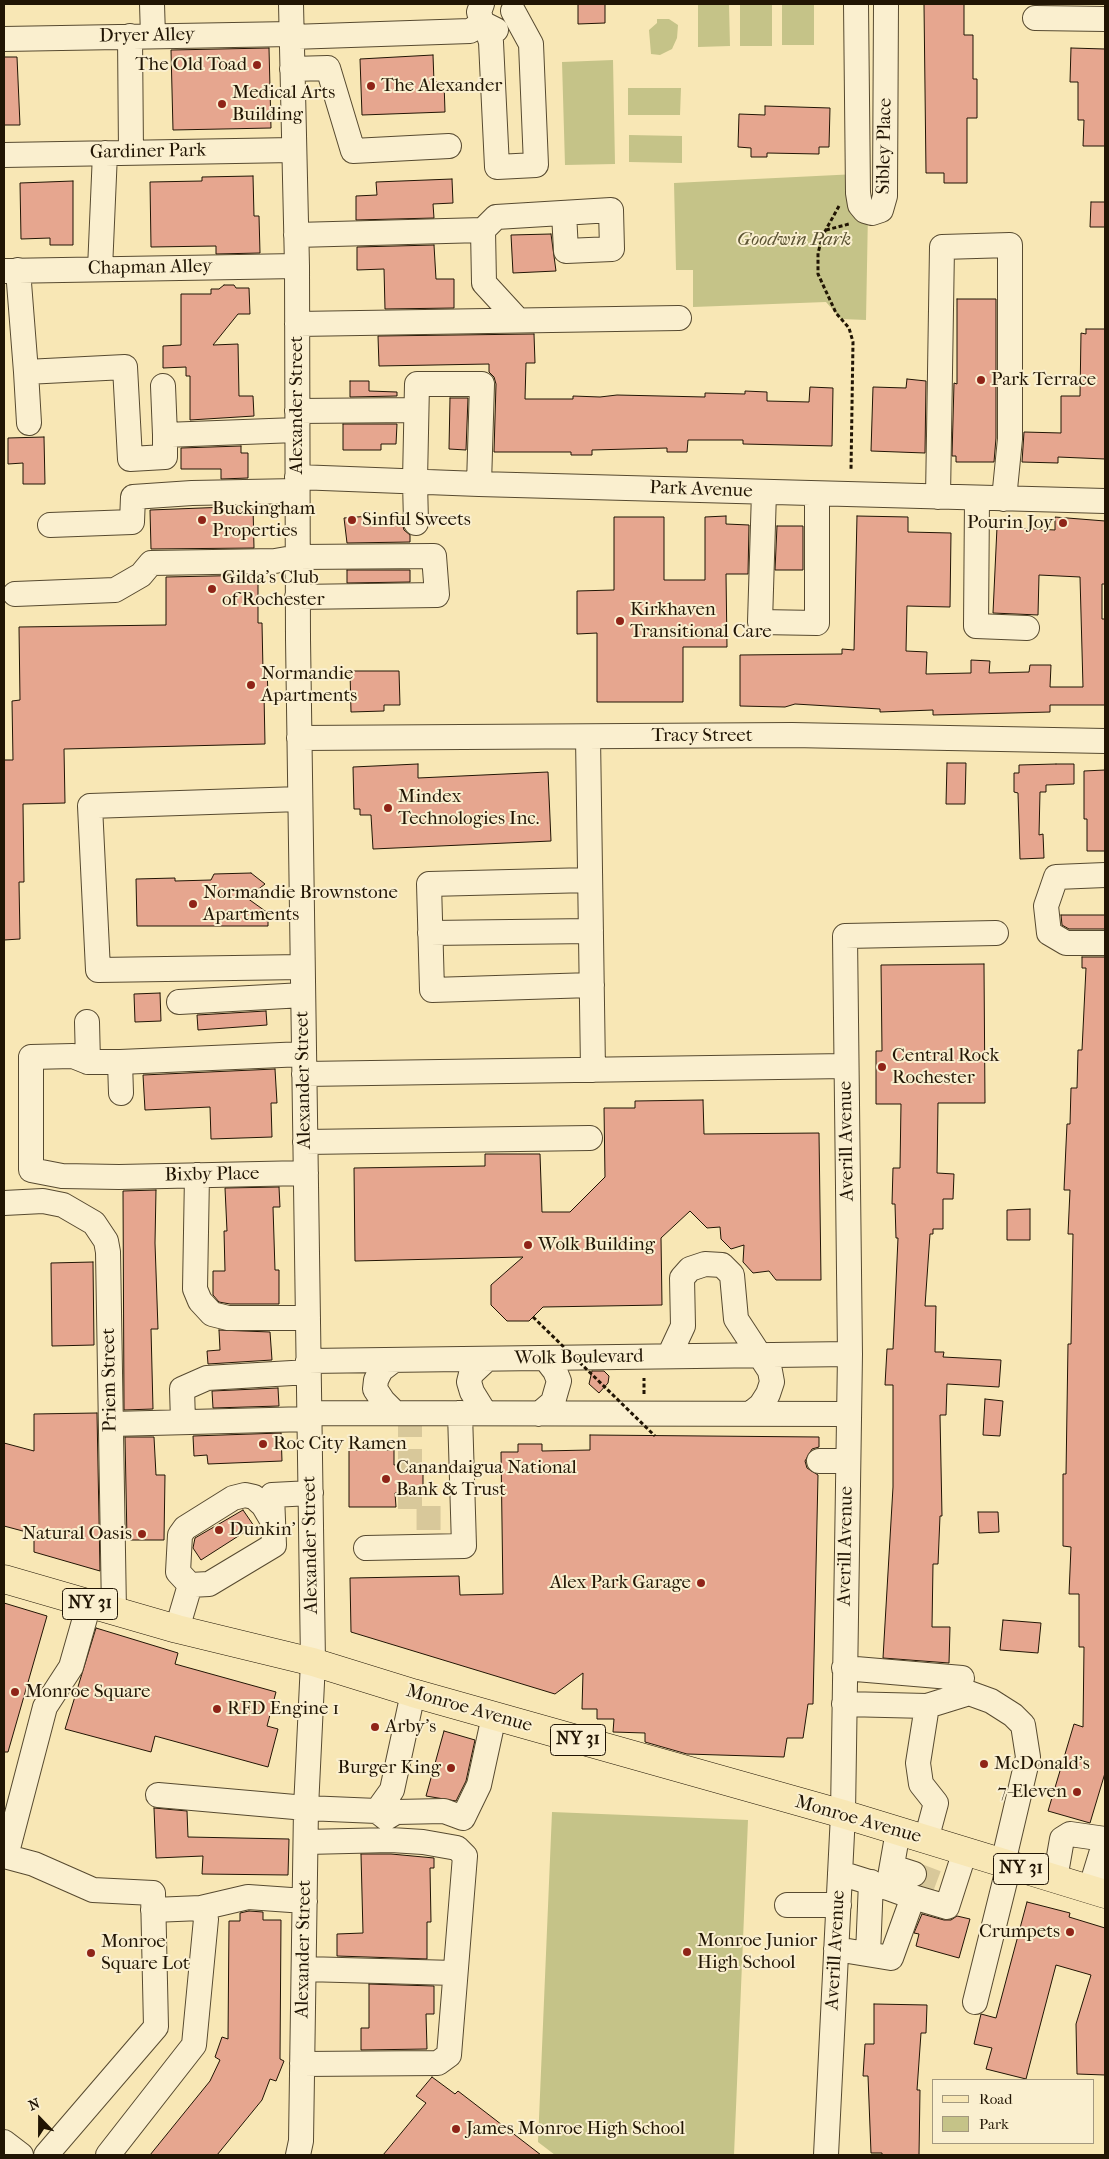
<!DOCTYPE html>
<html>
<head>
<meta charset="utf-8">
<style>
	body { margin:0 }
	#map { position:relative; width:1109px; height:2159px; overflow:hidden; background:#f8e7b5; font-family:"IM FELL French Canon",serif }
	canvas { display:block }
	.frame { position:absolute; inset:0; border:5px solid #211504; pointer-events:none }
	.legend { position:absolute; left:932px; top:2079px; width:162px; height:65px; box-sizing:border-box; background:#faefcf; border:1px solid #a3987e; margin:0; padding:6px 9px; list-style:none; font-size:15px; color:#211504 }
	.legend li { display:flex; align-items:center; gap:10px; height:25px }
	.legend b { width:25px; border:1px solid #a3987e }
	.north { position:absolute; left:15px; top:2094px; width:50px; height:50px; -webkit-text-stroke:4px #faefcf; paint-order:stroke; rotate:338deg; font-size:14px; font-weight:700; line-height:20px; text-align:center; color:#211504 }
	.north::after { content:''; display:block; margin:auto; width:18px; height:22px; background:#211504; clip-path:polygon(50% 0,100% 100%,50% 72%,0 100%) }
</style>
</head>
<body>
<div id="map">
<canvas width="1109" height="2159"></canvas>
<div class="frame"></div>
<ul class="legend">
<li><b style="height:6px;background:#f8e7b5"></b>Road</li>
<li><b style="height:14px;background:#c5c388"></b>Park</li>
</ul>
<div class="north">N</div>
</div>
<script>
const c = document.querySelector('canvas').getContext('2d');
c.lineJoin = 'round';
function paint(path, color) { c.fillStyle = color; c.fill(path, 'evenodd'); }
const shape = rows => new Path2D(rows.map(r => 'M' + r).join(''));
function trace(path, color, width, dash) { c.strokeStyle = color; c.lineWidth = width; c.lineCap = dash ? 'butt' : 'round'; c.setLineDash(dash || []); c.stroke(path); }
function write(font, color, halo, rows, align = 'center') {
  c.font = font + ' "IM FELL French Canon",serif'; c.lineWidth = 4; c.setLineDash([]); c.textBaseline = 'middle'; c.strokeStyle = halo; c.fillStyle = color; for (const [text, x, y, turn = 0] of rows) {
    c.save(); c.translate(x, y); c.rotate((+turn || 0) * Math.PI / 180); c.textAlign = isNaN(turn) ? turn : align; if (halo) c.strokeText(text, 0, 0); c.fillText(text, 0, 0); c.restore();
  }
}
paint(shape([
	[698,4,729,4,730,46,698,47],
	[740,4,772,4,772,46,740,46],
	[782,4,814,4,814,45,782,45],
	[657,19,669,19,678,25,677,38,672,49,660,55,651,54,649,30,657,23],
	[613,60,615,164,565,165,562,62],
	[628,88,681,88,680,115,628,115],
	[629,135,682,136,682,163,629,162],
	[857,174,868,212,866,320,841,319,826,302,693,307,693,270,676,270,674,183],
	[552,1812,748,1820,734,2155,555,2155,538,2142]
]), '#c5c388');
const building = shape([
	[578,4,605,4,605,23,578,24,578,4],
	[924,4,964,4,964,35,973,35,973,79,977,79,977,118,967,118,967,183,944,183,944,173,926,173,924,4],
	[269,48,271,128,173,130,171,50,269,48],
	[1071,48,1105,49,1105,146,1083,146,1084,120,1078,120,1078,82,1070,82,1071,48],
	[433,55,434,82,444,82,445,112,362,115,360,59,433,55],
	[4,57,17,57,20,125,4,125,4,57],
	[765,106,830,108,829,147,819,147,819,154,767,153,767,157,751,157,751,148,738,147,739,114,765,115,765,106],
	[253,176,254,216,259,216,260,253,216,254,216,246,151,247,150,182,202,181,202,177,253,176],
	[452,179,453,203,433,204,434,218,356,220,356,196,377,195,376,182,452,179],
	[73,181,73,245,50,245,50,238,21,239,20,183,73,181],
	[1091,202,1105,202,1105,227,1090,227,1091,202],
	[551,234,556,271,513,273,511,235,551,234],
	[434,245,436,279,454,279,454,308,385,309,384,269,357,270,357,247,434,245],
	[224,285,234,285,236,288,249,288,250,314,238,314,213,345,238,344,239,396,253,396,254,416,190,420,190,376,186,376,186,367,163,368,163,346,181,345,181,294,211,294,211,289,219,289,224,285],
	[957,299,996,299,996,438,994,462,956,462,956,456,952,456,954,383,957,384,957,299],
	[1086,329,1105,329,1105,459,1058,457,1058,463,1022,462,1024,432,1061,433,1061,396,1080,396,1081,333,1086,334,1086,329],
	[534,334,535,363,526,363,525,399,573,399,573,396,600,397,617,395,705,397,705,393,745,394,745,391,767,392,767,401,809,402,810,387,833,388,832,446,743,444,743,440,688,440,687,452,667,452,667,448,592,450,592,455,571,455,571,452,494,452,496,384,494,377,489,372,489,364,379,366,378,336,534,334],
	[907,379,926,381,925,453,871,451,873,387,906,388,907,379],
	[350,381,369,381,369,391,397,392,397,396,350,397,350,381],
	[450,398,468,398,466,450,449,449,450,398],
	[343,424,397,424,396,444,381,444,381,450,343,450,343,424],
	[44,437,45,484,23,484,23,463,8,464,8,438,44,437],
	[241,446,241,453,248,453,248,478,221,479,221,469,181,469,181,448,241,446],
	[253,506,254,548,151,549,150,510,253,506],
	[370,516,370,520,401,519,404,530,410,535,410,542,347,543,344,518,370,516],
	[726,516,726,524,749,525,748,574,726,574,727,647,683,647,683,702,597,702,597,633,577,634,577,591,614,590,614,517,664,517,664,580,705,580,705,517,726,516],
	[857,516,908,517,908,532,951,533,950,607,907,606,906,651,927,652,926,674,971,673,971,660,990,661,989,673,1029,672,1030,665,1051,665,1050,687,1083,687,1080,577,1039,575,1038,615,993,613,997,527,1055,530,1055,517,1105,521,1105,584,1102,584,1102,619,1105,619,1105,705,1050,705,1050,712,933,715,933,710,880,712,880,709,795,704,785,707,740,706,740,655,842,654,842,649,854,650,857,516],
	[777,526,803,526,803,570,775,570,777,526],
	[347,570,410,570,410,582,347,583,347,570],
	[258,575,258,623,262,623,263,671,267,671,268,693,264,694,265,744,64,749,65,803,23,804,24,882,19,882,20,939,4,940,4,760,13,760,12,701,20,700,19,627,166,625,166,577,258,575],
	[350,671,399,671,400,705,384,705,384,711,351,712,350,671],
	[947,763,966,763,965,804,946,804,947,763],
	[418,764,418,778,548,772,551,841,373,849,371,815,360,815,360,809,354,809,353,767,418,764],
	[1056,764,1074,764,1074,784,1046,785,1046,792,1040,792,1039,835,1043,834,1044,858,1020,859,1018,793,1014,792,1014,773,1019,773,1019,765,1056,764],
	[1105,770,1105,851,1087,851,1087,819,1084,819,1084,771,1105,770],
	[251,873,265,884,247,898,268,913,268,926,137,926,136,879,175,878,175,881,211,880,214,874,251,873],
	[1061,915,1105,915,1105,929,1069,929,1062,925,1061,915],
	[1082,957,1105,957,1105,1773,1090,1823,1048,1811,1074,1724,1083,1727,1084,1647,1079,1647,1079,1594,1069,1594,1071,1547,1063,1546,1063,1474,1066,1474,1068,1344,1071,1344,1073,1234,1068,1234,1070,1190,1064,1190,1066,1145,1067,1124,1070,1124,1071,1088,1077,1088,1078,1050,1082,1050,1086,968,1082,968,1082,957],
	[984,964,985,1103,938,1103,937,1173,954,1174,953,1199,943,1199,943,1229,933,1229,933,1234,930,1234,925,1306,936,1306,935,1352,944,1352,943,1357,1001,1360,999,1387,947,1384,946,1415,940,1415,942,1516,940,1516,938,1564,933,1564,932,1627,950,1627,949,1663,883,1658,893,1487,893,1385,885,1385,887,1349,893,1349,898,1238,896,1238,895,1204,892,1204,893,1168,900,1168,901,1104,876,1104,876,1051,882,1051,881,965,984,964],
	[160,993,161,1021,135,1022,134,994,160,993],
	[266,1011,267,1025,198,1030,197,1015,266,1011],
	[275,1069,277,1103,271,1103,272,1137,211,1139,210,1107,145,1110,143,1075,275,1069],
	[703,1100,704,1134,819,1133,821,1280,776,1280,769,1271,753,1273,743,1262,744,1245,731,1249,721,1239,720,1227,707,1228,690,1211,661,1238,662,1305,543,1307,529,1321,507,1321,491,1305,491,1285,523,1257,355,1261,354,1168,485,1166,485,1154,540,1154,542,1212,570,1212,605,1177,604,1108,635,1108,635,1101,703,1100],
	[279,1187,280,1207,273,1207,275,1270,279,1270,279,1304,230,1304,219,1302,213,1295,213,1271,225,1271,224,1231,227,1231,225,1188,279,1187],
	[156,1190,155,1243,158,1329,151,1329,153,1409,124,1410,123,1191,156,1190],
	[1030,1209,1030,1240,1007,1240,1007,1210,1030,1209],
	[93,1262,94,1345,52,1346,51,1263,93,1262],
	[219,1330,270,1332,272,1360,208,1364,207,1351,220,1350,219,1330],
	[592,1371,604,1371,609,1376,608,1383,599,1393,589,1384,592,1371],
	[278,1388,279,1406,213,1408,212,1391,278,1388],
	[985,1399,1003,1401,1000,1436,983,1435,985,1399],
	[97,1413,100,1571,34,1552,34,1534,4,1526,4,1443,34,1451,34,1414,97,1413],
	[281,1433,282,1461,208,1464,207,1455,194,1456,193,1436,281,1433],
	[590,1435,819,1437,819,1447,812,1449,805,1461,807,1468,818,1475,813,1704,808,1704,803,1738,787,1738,784,1757,687,1754,645,1742,645,1733,613,1732,614,1719,597,1719,597,1709,582,1709,583,1673,555,1694,351,1632,350,1578,459,1576,460,1595,503,1594,501,1452,518,1452,518,1444,542,1444,542,1451,590,1450,590,1435],
	[125,1437,154,1437,156,1475,165,1475,164,1540,127,1540,125,1437],
	[349,1450,394,1450,394,1465,423,1465,423,1493,395,1493,396,1507,349,1507,349,1450],
	[243,1510,254,1526,201,1560,193,1548,195,1538,243,1510],
	[978,1512,998,1512,999,1532,979,1533,978,1512],
	[4,1603,47,1616,8,1752,4,1752,4,1603],
	[1003,1620,1041,1623,1038,1653,1000,1650,1003,1620],
	[96,1628,178,1653,175,1664,276,1692,267,1726,278,1729,268,1767,155,1736,151,1752,65,1729,96,1628],
	[444,1731,475,1740,466,1781,456,1801,426,1796,444,1731],
	[154,1808,187,1811,188,1837,289,1839,288,1875,202,1874,203,1856,156,1858,154,1808],
	[361,1854,391,1854,434,1858,434,1868,430,1868,431,1922,427,1922,427,1959,337,1956,337,1934,363,1933,361,1854],
	[1027,1902,1070,1913,1069,1917,1105,1928,1105,2075,1077,2074,1076,2024,1091,1975,1056,1965,1026,2079,986,2069,992,2048,974,2044,981,2014,996,2018,1027,1902],
	[249,1911,263,1912,263,1920,281,1920,280,2059,284,2061,276,2081,270,2079,262,2100,217,2155,150,2155,210,2081,220,2060,215,2057,222,2037,228,2039,229,1921,240,1921,240,1913,249,1911],
	[922,1914,944,1920,951,1920,957,1916,970,1919,959,1958,916,1946,919,1934,914,1933,922,1914],
	[369,1984,434,1986,434,2014,426,2014,427,2049,361,2050,361,2028,369,2028,369,1984],
	[874,2004,927,2005,926,2033,921,2033,917,2090,920,2090,919,2155,882,2155,882,2153,871,2153,868,2076,863,2076,865,2044,874,2044,874,2004],
	[432,2077,455,2094,458,2091,541,2155,383,2155,426,2103,416,2096,432,2077]
]);
paint(building, '#e6a68f');
trace(building, '#211504', 1);
trace(shape([
	[410,1413,410,1510,415,1518,462,1518],
	[914,1874,938,1883]
]), '#d8c89a', 24, [24, 12]);
const minor = shape([
	[152,4,153,36],
	[291,4,297,266,298,639,313,1662,306,1808,301,2141,298,2155],
	[482,4,479,12,482,23,496,30],
	[856,4,858,193,860,205,865,211,872,213,881,210,885,196,886,4],
	[1035,18,1105,19],
	[486,27,491,42,497,167,536,165,531,44,513,11],
	[130,36,131,153],
	[291,37,470,31,482,23],
	[4,39,291,34],
	[292,69,328,68,353,151,449,146],
	[4,155,293,150],
	[483,230,496,217,611,210,612,249,566,251,564,213],
	[296,235,483,230,484,283,518,320],
	[100,269,105,153],
	[18,270,26,372,125,367,130,459,165,457,165,435,296,430],
	[4,271,297,266],
	[297,324,679,318],
	[26,372,29,423],
	[163,386,165,435],
	[297,411,416,410],
	[297,477,479,484,1105,501],
	[764,492,760,622,817,623,817,494],
	[938,497,942,247,1010,245,1010,439,1004,499],
	[977,498,976,626,1027,628],
	[416,523,415,481,417,384,482,384,479,484],
	[50,525,132,522,133,497,192,493,297,491],
	[15,594,115,590,141,575,151,563,275,561,298,557,434,556,437,595,297,597],
	[588,737,593,1070],
	[299,738,792,735,1105,741],
	[300,799,90,806,98,970,302,967],
	[1105,875,1056,877,1046,906,1049,933,1066,943,1105,943],
	[590,880,429,884,432,990,592,985],
	[430,933,591,931],
	[179,1002,303,995],
	[87,1022,88,1062],
	[304,1054,120,1062,88,1062,73,1056,31,1057,31,1170,62,1176,119,1177,306,1173],
	[120,1062,121,1093],
	[304,1074,846,1066],
	[305,1142,590,1138],
	[197,1175,195,1289,200,1301,212,1314,228,1318,308,1318],
	[4,1203,43,1201,63,1205,94,1223,106,1241,108,1252,114,1611],
	[669,1356,683,1326,682,1278,690,1269,705,1264,722,1265,732,1275,736,1319,770,1371,772,1382,768,1394,761,1405,750,1414],
	[394,1360,381,1370,376,1380,375,1389,383,1401,395,1413],
	[308,1361,850,1354],
	[309,1413,849,1414],
	[485,1413,472,1392,469,1382,471,1374,487,1359],
	[539,1414,553,1402,559,1381,555,1371,545,1358],
	[183,1421,182,1389,207,1378,309,1372],
	[111,1424,309,1419],
	[819,1461,848,1461],
	[273,1522,263,1505,254,1497,245,1495,233,1498,185,1528,180,1535,178,1572,190,1585,209,1584,274,1545,272,1495,311,1493],
	[366,1548,464,1546,460,1413],
	[177,1629,190,1585],
	[844,1668,962,1678],
	[844,1704,927,1706,969,1693,991,1701,1013,1715,1023,1725,1028,1757,1003,1863],
	[158,1795,306,1808,377,1811,392,1790,413,1693],
	[377,1811,386,1818,396,1812,444,1811,463,1818,479,1785,494,1716],
	[926,1840,936,1803,921,1784,918,1763,927,1706],
	[4,1856,34,1864,93,1890,153,1893,156,2027,46,2155],
	[6,1856,45,1707,71,1667,89,1604],
	[892,1867,914,1874],
	[840,1873,888,1888,898,1831],
	[1055,1879,1062,1839,1070,1834,1105,1839],
	[1090,1890,1105,1841],
	[913,1897,947,1907,965,1851],
	[787,1905,839,1905],
	[201,1908,248,1897,305,1901],
	[836,1949,891,1958,913,1897,888,1888],
	[868,1954,871,1882],
	[304,1969,455,1973],
	[975,2002,1009,1865],
	[302,2064,438,2063,449,2055,465,1856,457,1848,423,1842,391,1840,306,1842],
	[4,2142,21,2155],
	[108,2155,194,2045,206,1919,201,1908,153,1910],
	[826,2155,843,1814,850,1354,845,936,996,933]
]);
const major = shape([
	[4,1579,177,1629,313,1662,413,1693,843,1814,1105,1894]
]);
trace(minor, '#574a30', 26);
trace(major, '#211504', 29);
trace(shape([
	[839,206,823,235,818,253,818,274,836,313,849,328,853,342,851,470],
	[826,230,849,224],
	[644,1394,644,1378]
]), '#211504', 3, [4, 2.5]);
trace(minor, '#faefcf', 24);
trace(major, '#f8e7b5', 28);
trace(shape([
	[533,1317,655,1436]
]), '#211504', 3, [4, 2.5]);
for (const [x, y, r, color] of [
	[257,65,5,"#8f2418"],
	[371,86,5,"#8f2418"],
	[222,104,5,"#8f2418"],
	[981,380,5,"#8f2418"],
	[202,520,5,"#8f2418"],
	[352,520,5,"#8f2418"],
	[1063,523,5,"#8f2418"],
	[212,589,5,"#8f2418"],
	[620,621,5,"#8f2418"],
	[251,685,5,"#8f2418"],
	[388,808,5,"#8f2418"],
	[193,904,5,"#8f2418"],
	[882,1067,5,"#8f2418"],
	[528,1245,5,"#8f2418"],
	[263,1444,5,"#8f2418"],
	[386,1479,5,"#8f2418"],
	[219,1530,5,"#8f2418"],
	[142,1534,5,"#8f2418"],
	[701,1583,5,"#8f2418"],
	[15,1692,5,"#8f2418"],
	[217,1709,5,"#8f2418"],
	[375,1727,5,"#8f2418"],
	[984,1764,5,"#8f2418"],
	[451,1768,5,"#8f2418"],
	[1077,1792,5,"#8f2418"],
	[1070,1932,5,"#8f2418"],
	[687,1952,5,"#8f2418"],
	[91,1953,5,"#8f2418"],
	[456,2129,5,"#8f2418"]
]) { const dot = new Path2D(); dot.arc(x, y, r, 0, 2 * Math.PI); c.fillStyle = color; c.fill(dot); trace(dot, '#faefcf', 2); }
for (const [x, y, w] of [
	[90,1604,55],
	[578,1740,55],
	[1021,1869,55]
]) { const box = new Path2D(); box.roundRect(x - w / 2, y - 15.5, w, 31, 4); c.fillStyle = '#faefcf'; c.fill(box); trace(box, '#211504', 1); }
write('bold 18px', '#211504', null, [
	["NY 31",90,1604],
	["NY 31",578,1740],
	["NY 31",1021,1869]
]);
write('19px', '#211504', '#faefcf', [
	["Dryer Alley",147,36,-1],
	["Sibley Place",885,146,-89],
	["Gardiner Park",148,152,-1],
	["Chapman Alley",150,268,-1],
	["Alexander Street",297,405,-90],
	["Park Avenue",701,490,2],
	["Tracy Street",702,736],
	["Alexander Street",304,1080,-91],
	["Averill Avenue",847,1141,-91],
	["Bixby Place",212,1175,-1],
	["Wolk Boulevard",579,1358,-1],
	["Priem Street",110,1380,-91],
	["Alexander Street",311,1545,-91],
	["Averill Avenue",846,1546,-89],
	["Monroe Avenue",469,1709,16],
	["Monroe Avenue",858,1820,16],
	["Alexander Street",304,1949,-89],
	["Averill Avenue",836,1950,-87]
]);
write('19px', '#211504', '#faefcf', [
	["The Old Toad",247,65,"right"],
	["The Alexander",381,86],
	["Medical Arts",232,93],
	["Building",232,115],
	["Park Terrace",991,380],
	["Buckingham",212,509],
	["Properties",212,531],
	["Sinful Sweets",362,520],
	["Pourin Joy",1053,523,"right"],
	["Gilda's Club",222,578],
	["of Rochester",222,600],
	["Kirkhaven",630,610],
	["Transitional Care",630,632],
	["Normandie",261,674],
	["Apartments",261,696],
	["Mindex",398,797],
	["Technologies Inc.",398,819],
	["Normandie Brownstone",203,893],
	["Apartments",203,915],
	["Central Rock",892,1056],
	["Rochester",892,1078],
	["Wolk Building",538,1245],
	["Roc City Ramen",273,1444],
	["Canandaigua National",396,1468],
	["Bank & Trust",396,1490],
	["Dunkin'",229,1530],
	["Natural Oasis",132,1534,"right"],
	["Alex Park Garage",691,1583,"right"],
	["Monroe Square",25,1692],
	["RFD Engine 1",227,1709],
	["Arby's",385,1727],
	["McDonald's",994,1764],
	["Burger King",441,1768,"right"],
	["7-Eleven",1067,1792,"right"],
	["Crumpets",1060,1932,"right"],
	["Monroe Junior",697,1941],
	["High School",697,1963],
	["Monroe",101,1942],
	["Square Lot",101,1964],
	["James Monroe High School",466,2129]
], 'left');
write('italic 19px', '#5a5232', '#faefcf', [
	["Goodwin Park",794,240]
]);
</script>
</body>
</html>
